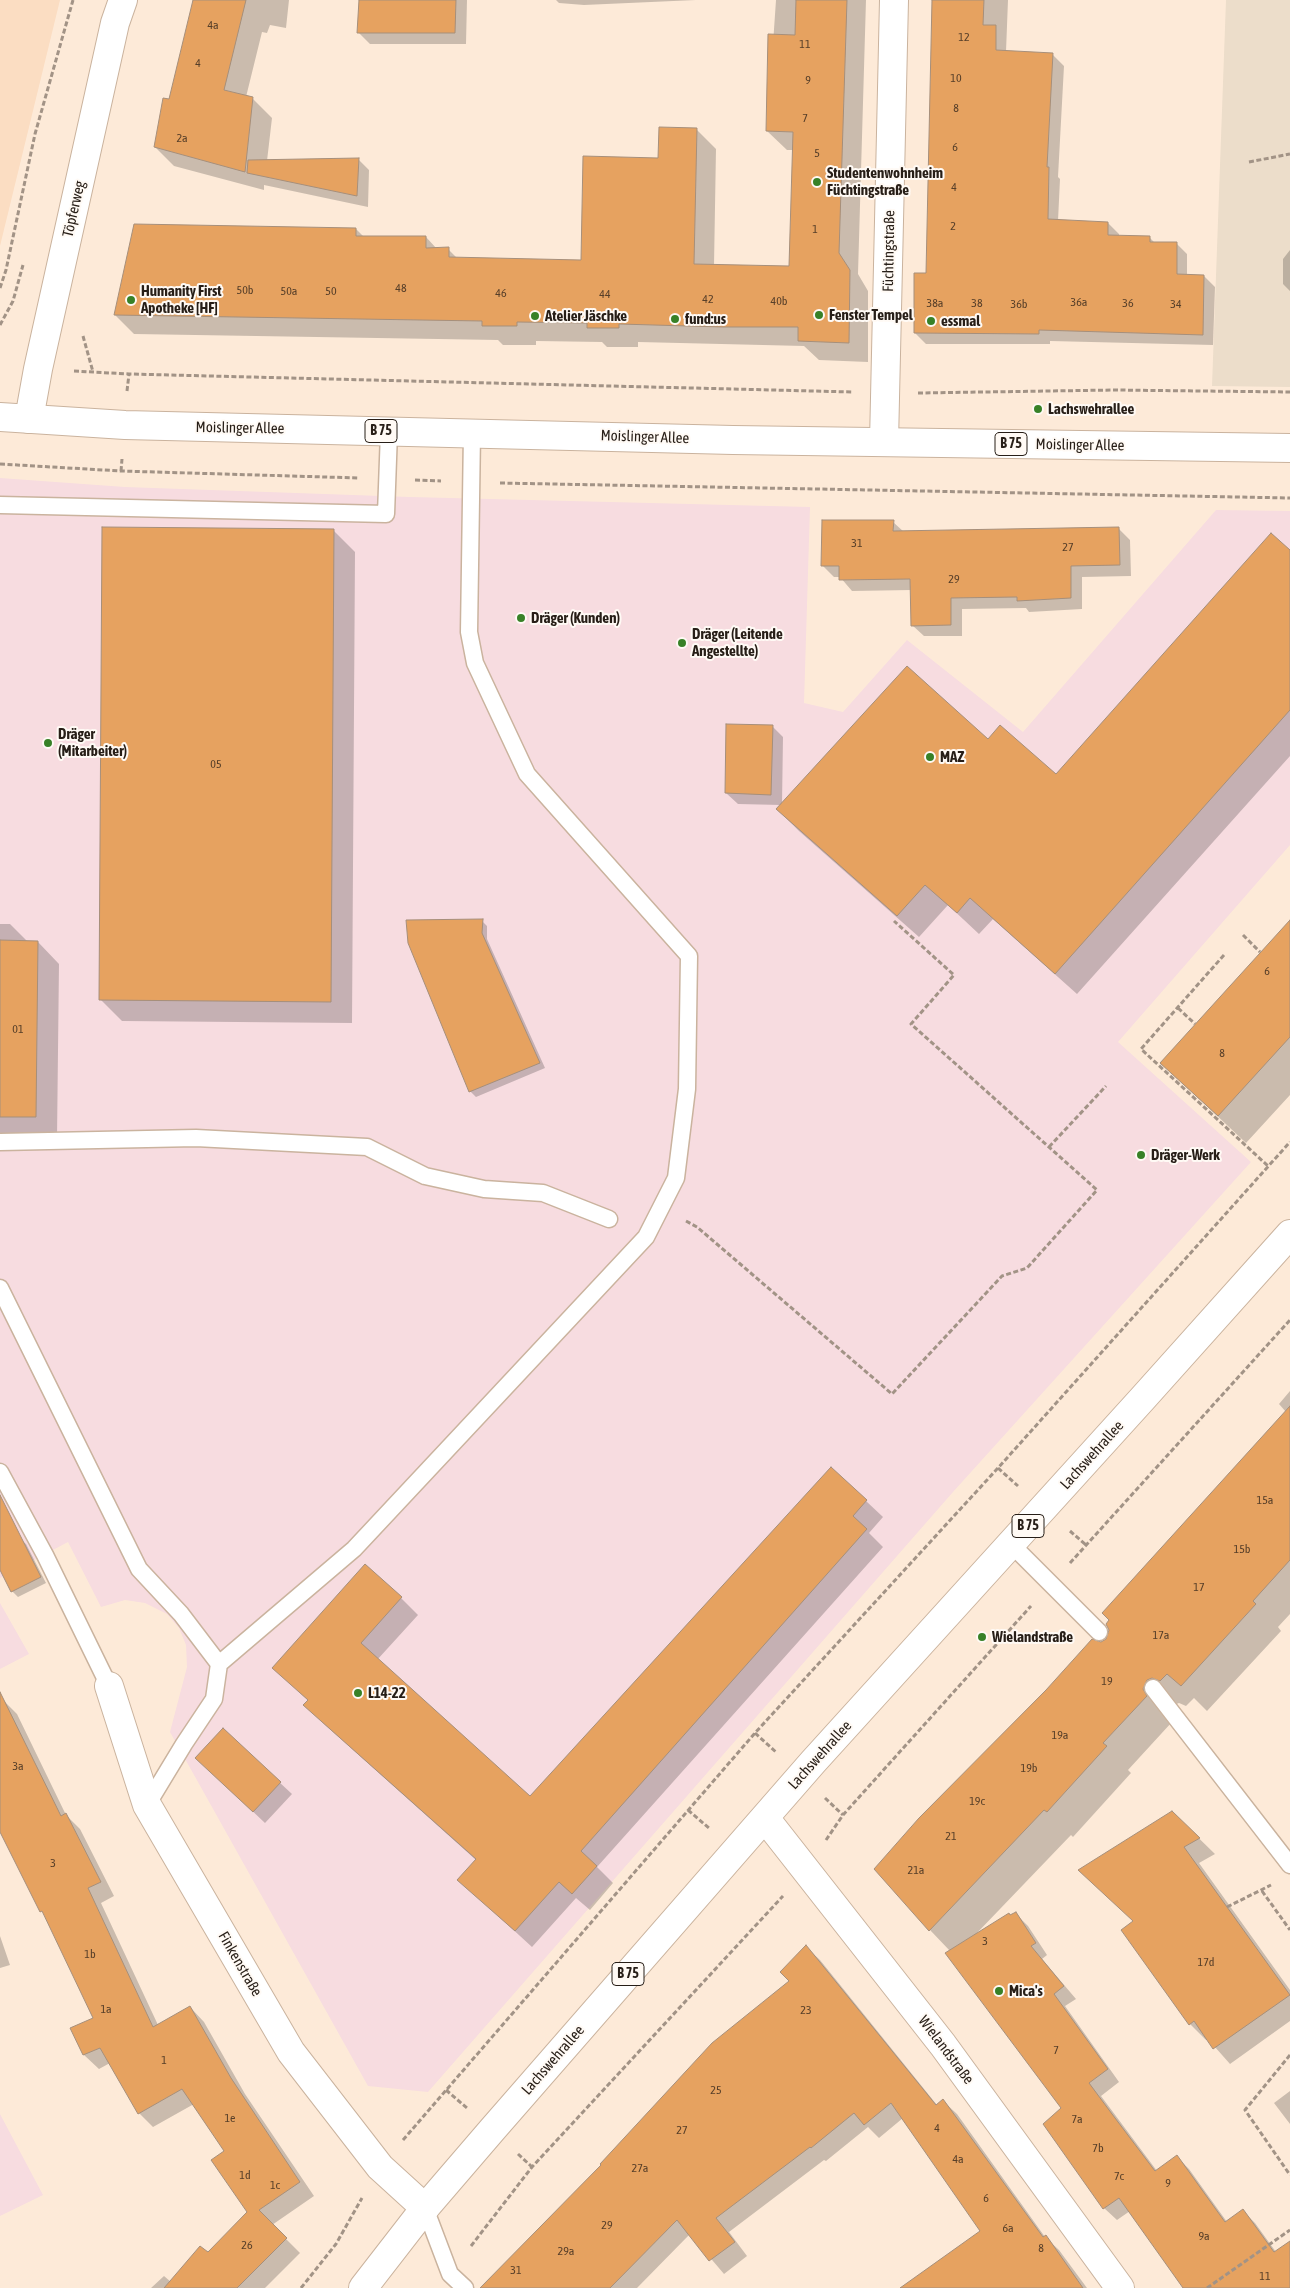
<!DOCTYPE html>
<html>
<head>
<meta charset="utf-8">
<style>
	body { margin:0 }
	canvas { display:block; background:#fdead8 }
</style>
</head>
<body>
<canvas width="1290" height="2288"></canvas>
<script>
const c = document.querySelector('canvas').getContext('2d');
c.lineJoin = 'round';
function paint(path, color) { c.fillStyle = color; c.fill(path, 'evenodd'); }
const shape = rows => new Path2D(rows.map(r => 'M' + r).join(''));
function trace(path, color, width, dash) { c.strokeStyle = color; c.lineWidth = width; c.lineCap = dash ? 'butt' : 'round'; c.setLineDash(dash || []); c.stroke(path); }
function write(font, color, halo, rows, align = 'center') {
  c.font = font + ' "Asap Condensed",sans-serif'; c.lineWidth = 4; c.setLineDash([]); c.textBaseline = 'middle'; c.strokeStyle = halo; c.fillStyle = color; for (const [text, x, y, turn = 0] of rows) {
    c.save(); c.translate(x, y); c.rotate((+turn || 0) * Math.PI / 180); c.textAlign = isNaN(turn) ? turn : align; if (halo) c.strokeText(text, 0, 0); c.fillText(text, 0, 0); c.restore();
  }
}
paint(shape([
	[0,0,60,0,0,246]
]), '#fbddc2');
paint(shape([
	[0,478,125,487,410,497,810,507,804,703,843,712,907,640,1023,732,1216,510,1290,511,1290,845,1118,1042,1251,1162,953,1492,428,2092,368,2086,170,1732,187,1667,186,1645,179,1628,167,1614,145,1603,125,1600,101,1607,68,1542,0,1578],
	[0,1603,29,1654,0,1669],
	[0,2114,43,2195,0,2216]
]), '#f7dce0');
paint(shape([
	[1226,0,1290,0,1290,387,1212,386]
]), '#ecddca');
paint(shape([
	[194,0,289,0,286,28,270,25,267,33,262,32,246,97,252,98,272,118,267,161,358,159,369,170,368,207,264,185,264,190,174,166,155,147,170,101],
	[360,0,467,0,466,44,370,44,358,32],
	[556,0,696,0,584,5,559,3],
	[776,0,866,0,858,274,868,291,868,362,819,360,804,346,638,342,638,347,607,347,602,342,536,341,536,345,503,345,498,340,134,334,115,315,356,229,364,237,426,237,437,249,448,249,458,259,582,262,660,160,696,129,716,149,714,266,790,267,793,150,787,150,767,131],
	[933,0,1008,0,1006,52,1053,55,1064,66,1058,177,1060,179,1058,221,1108,223,1119,234,1119,237,1150,238,1155,243,1176,243,1187,254,1187,276,1204,276,1215,287,1213,345,1050,341,1050,344,926,344,915,333,927,274],
	[1290,250,1290,291,1283,284,1283,259],
	[893,522,904,532,1119,529,1130,540,1131,576,1082,577,1082,609,1029,612,1026,608,962,609,962,636,924,636,912,625,912,590,852,591,840,577,834,577,823,566],
	[333,530,355,552,352,1023,122,1021,100,999],
	[1290,551,1290,756,1077,994,993,919,979,934,948,905,919,937,799,831,777,809,781,805,738,804,726,793,772,726,783,737,782,804,988,741,1056,776],
	[482,921,487,926,487,939,545,1068,476,1097,470,1091],
	[1290,922,1290,1095,1246,1143,1161,1063],
	[0,924,10,924,28,942,38,942,59,964,57,1138,0,1137],
	[1290,1391,1290,1614,1278,1627,1281,1631,1207,1711,1194,1698,1186,1706,1179,1703,1172,1706,1172,1722,1128,1770,1131,1773,1073,1837,1071,1835,976,1934,1016,1914,1028,1926,1047,1955,1042,1959,1076,1999,1065,2006,1119,2082,1101,2096,1157,2171,1177,2157,1189,2169,1227,2222,1243,2211,1255,2223,1276,2252,1290,2261,1290,2288,1185,2288,1130,2211,1117,2220,1104,2208,1063,2108,950,1951,930,1930,1101,1643,1107,1640,1286,1412,1279,1404],
	[866,1501,883,1517,869,1533,883,1547,597,1867,613,1883,590,1910,576,1898,532,1947,459,1880,476,1860,322,1722,309,1701,274,1668,401,1598,418,1615,377,1660,530,1798],
	[20,1539,26,1544,46,1583,18,1597,12,1591,0,1567,0,1549],
	[3,1700,17,1714,66,1815,80,1829,114,1896,101,1903,158,2025,190,2007,204,2022,245,2094,314,2196,272,2225,300,2253,265,2288,151,2288,164,2276,171,2282,208,2254,248,2213,226,2151,194,2104,153,2127,139,2113,110,2063,99,2069,84,2055,72,2029,95,2018,0,1819,0,1701],
	[223,1730,292,1794,265,1823,208,1769],
	[1172,1812,1215,1854,1199,1863,1290,1990,1290,2021,1230,2064,1207,2038,1206,2040,1190,2024,1123,1930,1135,1922],
	[0,1936,10,1965,0,1968],
	[806,1947,820,1960,937,2105,943,2101,957,2114,1045,2237,1059,2250,1087,2288,902,2288,982,2231,903,2118,879,2138,868,2127,826,2161,824,2160,729,2232,747,2256,724,2274,690,2234,637,2288,483,2288,790,1981],
	[1290,2091,1290,2124,1274,2103]
]), '#0003');
const building = shape([
	[193,0,246,0,224,90,253,97,245,172,154,147,163,98,169,99,193,0],
	[359,0,456,0,455,33,357,33,359,0],
	[796,0,847,0,839,253,850,270,849,343,798,341,798,327,723,327,619,324,619,328,587,328,587,323,517,322,517,326,482,326,482,321,114,315,134,224,356,228,356,236,426,236,426,248,449,247,449,257,581,260,583,156,658,158,659,127,697,128,694,264,789,266,793,132,766,131,768,34,795,35,796,0],
	[932,0,984,0,983,25,996,25,996,50,1053,53,1047,167,1049,167,1048,219,1108,222,1108,235,1150,236,1150,242,1177,242,1177,274,1204,275,1203,335,1039,330,1039,334,914,333,914,273,926,273,932,0],
	[359,158,357,196,247,173,248,160,359,158],
	[822,520,894,520,893,531,1119,527,1120,565,1071,566,1071,598,1017,601,1017,597,951,598,951,625,911,626,910,579,839,580,839,566,821,566,822,520],
	[102,527,334,529,331,1002,99,1000,102,527],
	[1271,533,1290,550,1290,710,1055,974,970,898,957,913,925,885,897,916,776,809,907,666,988,739,1000,725,1056,774,1271,533],
	[726,724,773,725,771,795,725,793,726,724],
	[483,919,482,933,540,1063,469,1092,408,943,406,920,483,919],
	[1290,920,1290,1037,1218,1116,1160,1063,1290,920],
	[0,940,38,941,36,1117,0,1117,0,940],
	[1290,1406,1290,1560,1253,1601,1256,1604,1181,1686,1167,1674,1160,1681,1152,1678,1147,1680,1143,1689,1147,1696,1103,1743,1107,1746,1047,1812,1044,1810,929,1931,874,1869,919,1818,1046,1690,1092,1639,1101,1642,1106,1639,1109,1630,1106,1624,1109,1620,1102,1613,1290,1406],
	[831,1467,867,1500,853,1516,867,1529,581,1851,597,1866,572,1894,559,1882,515,1931,457,1880,476,1859,303,1705,308,1700,272,1668,365,1564,402,1597,361,1643,530,1796,831,1467],
	[0,1495,41,1577,11,1592,0,1570,0,1495],
	[0,1692,61,1816,66,1813,101,1882,88,1888,153,2027,190,2006,231,2078,300,2182,259,2210,287,2238,237,2288,164,2288,200,2246,208,2252,247,2212,211,2160,224,2151,182,2089,138,2114,100,2048,83,2055,70,2028,93,2018,42,1911,40,1912,0,1832,0,1692],
	[223,1728,281,1782,253,1812,195,1758,223,1728],
	[1172,1811,1200,1838,1184,1847,1290,1995,1213,2049,1194,2021,1189,2025,1121,1930,1133,1921,1078,1870,1172,1811],
	[1016,1912,1036,1943,1031,1946,1064,1986,1054,1994,1108,2069,1089,2083,1112,2114,1155,2171,1177,2155,1225,2222,1243,2209,1274,2252,1290,2241,1290,2288,1183,2288,1119,2198,1103,2209,1043,2124,1061,2108,945,1953,1009,1913,1010,1915,1016,1912],
	[806,1945,936,2105,943,2099,1043,2237,1046,2235,1083,2288,900,2288,980,2231,891,2103,864,2125,854,2113,811,2148,810,2147,716,2218,735,2242,709,2261,677,2220,610,2288,480,2288,601,2165,600,2164,712,2043,789,1981,780,1972,806,1945]
]);
paint(building, '#e6a260');
trace(building, '#a68f7b', 1);
const service = shape([
	[0,505,386,514,389,432],
	[0,1142,196,1138,367,1147,425,1176,484,1189,543,1193,609,1219],
	[0,1288,139,1569,181,1614,219,1664,354,1549,646,1237,676,1178,687,1089,689,956,527,774,475,663,469,632,472,433],
	[0,1472,45,1555,109,1686],
	[1011,1544,1099,1632],
	[1153,1688,1290,1865],
	[147,1805,184,1744,214,1699,219,1664],
	[425,2208,450,2274,465,2288]
]);
const minor = shape([
	[884,442,894,0],
	[109,1686,147,1805,291,2052,380,2167,425,2208],
	[765,1818,943,2045,1120,2288]
]);
const secondary = shape([
	[29,419,38,369,115,23,123,0]
]);
const primary = shape([
	[0,417,125,425,733,440,1290,448],
	[363,2288,425,2208,492,2130,813,1762,1144,1397,1290,1234]
]);
trace(service, '#cab39e', 19);
trace(minor, '#cab39e', 30);
trace(secondary, '#cab39e', 30);
trace(primary, '#cab39e', 30);
trace(shape([
	[1249,162,1290,154],
	[0,288,6,270,35,134,73,0],
	[0,325,13,301,23,265],
	[83,336,93,372],
	[74,371,129,374,852,392],
	[127,391,129,374],
	[918,393,1115,390,1290,392],
	[0,464,121,471,359,478],
	[121,471,122,459],
	[415,480,441,481],
	[500,483,1290,498],
	[1243,935,1260,952],
	[1224,955,1141,1049,1268,1166],
	[1178,1008,1195,1024],
	[1049,1147,1106,1086],
	[686,1221,697,1227,892,1394,1002,1276,1027,1268,1097,1190,911,1024,954,975,894,921],
	[998,1468,1018,1486],
	[1070,1531,1086,1545],
	[1070,1563,1290,1320],
	[755,1733,777,1753],
	[825,1798,843,1815],
	[688,1810,710,1829],
	[826,1840,843,1815,1031,1606],
	[1262,1891,1290,1930],
	[1227,1907,1271,1885],
	[1290,2055,1245,2110,1290,2175],
	[446,2090,467,2108],
	[403,2140,755,1733,998,1468,1290,1142],
	[518,2154,532,2167],
	[471,2246,532,2167,783,1896],
	[301,2288,336,2244,362,2198],
	[1207,2288,1290,2230]
]), '#a29386', 3, [5, 2.5]);
trace(service, '#fff', 16);
trace(minor, '#fff', 28);
trace(secondary, '#fff', 28);
trace(primary, '#fff', 28);
for (const [x, y, r, color] of [
	[817,182,5,"#388127"],
	[131,300,5,"#388127"],
	[819,315,5,"#388127"],
	[535,316,5,"#388127"],
	[675,319,5,"#388127"],
	[931,321,5,"#388127"],
	[1038,409,5,"#388127"],
	[521,618,5,"#388127"],
	[682,643,5,"#388127"],
	[48,743,5,"#388127"],
	[930,757,5,"#388127"],
	[1141,1155,5,"#388127"],
	[982,1637,5,"#388127"],
	[358,1693,5,"#388127"],
	[999,1991,5,"#388127"]
]) { const dot = new Path2D(); dot.arc(x, y, r, 0, 2 * Math.PI); c.fillStyle = color; c.fill(dot); trace(dot, '#fffaf5', 2); }
write('12px', '#573f29', null, [
	["4a",213,25],
	["12",964,37],
	["11",805,44],
	["4",198,63],
	["10",956,78],
	["9",808,80],
	["8",956,108],
	["7",805,118],
	["2a",182,138],
	["6",955,147],
	["5",817,153],
	["4",954,187],
	["2",953,226],
	["1",815,229],
	["48",401,288],
	["50b",245,290],
	["50a",289,291],
	["50",331,291],
	["46",501,293],
	["44",605,294],
	["42",708,299],
	["40b",779,301],
	["36a",1079,302],
	["38a",935,303],
	["38",977,303],
	["36",1128,303],
	["36b",1019,304],
	["34",1176,304],
	["31",857,543],
	["27",1068,547],
	["29",954,579],
	["05",216,764],
	["6",1267,971],
	["01",18,1029],
	["8",1222,1053],
	["15a",1265,1500],
	["15b",1242,1549],
	["17",1199,1587],
	["17a",1161,1635],
	["19",1107,1681],
	["19a",1060,1735],
	["3a",18,1766],
	["19b",1029,1768],
	["19c",977,1801],
	["21",951,1836],
	["3",53,1863],
	["21a",916,1870],
	["3",985,1941],
	["1b",90,1954],
	["17d",1206,1962],
	["1a",106,2009],
	["23",806,2010],
	["7",1056,2050],
	["1",164,2060],
	["25",716,2090],
	["1e",230,2118],
	["7a",1077,2119],
	["4",937,2128],
	["27",682,2130],
	["7b",1098,2148],
	["4a",958,2159],
	["27a",640,2168],
	["1d",245,2175],
	["7c",1119,2176],
	["9",1168,2183],
	["1c",275,2185],
	["6",986,2198],
	["29",607,2225],
	["6a",1008,2228],
	["9a",1204,2236],
	["26",247,2245],
	["8",1041,2248],
	["29a",566,2251],
	["31",516,2270],
	["11",1265,2276]
]);
for (const [x, y, w] of [
	[381,431,32],
	[1011,444,32],
	[1028,1526,32],
	[628,1974,32]
]) { const box = new Path2D(); box.roundRect(x - w / 2, y - 11.5, w, 23, 4); c.fillStyle = '#fffaf5'; c.fill(box); trace(box, '#271e17', 1); }
write('bold 14px', '#271e17', null, [
	["B 75",381,431],
	["B 75",1011,444],
	["B 75",1028,1526],
	["B 75",628,1974]
]);
write('bold 15px', '#271e17', '#fffaf5', [
	["Studentenwohnheim",827,173],
	["Füchtingstraße",827,190],
	["Humanity First",141,291],
	["Apotheke [HF]",141,308],
	["Fenster Tempel",829,315],
	["Atelier Jäschke",545,316],
	["fund:us",685,319],
	["essmal",941,321],
	["Lachswehrallee",1048,409],
	["Dräger (Kunden)",531,618],
	["Dräger (Leitende",692,634],
	["Angestellte)",692,651],
	["Dräger",58,734],
	["(Mitarbeiter)",58,751],
	["MAZ",940,757],
	["Dräger-Werk",1151,1155],
	["Wielandstraße",992,1637],
	["L14-22",368,1693],
	["Mica's",1009,1991]
], 'left');
write('15px', '#271e17', '#fffaf5', [
	["Töpferweg",74,209,-77],
	["Füchtingstraße",889,251,-89],
	["Moislinger Allee",240,428,1],
	["Moislinger Allee",645,437,2],
	["Moislinger Allee",1080,445,1],
	["Lachswehrallee",1092,1455,-48],
	["Lachswehrallee",820,1755,-48],
	["Finkenstraße",240,1964,60],
	["Wielandstraße",946,2050,53],
	["Lachswehrallee",553,2060,-49]
]);
</script>
</body>
</html>
